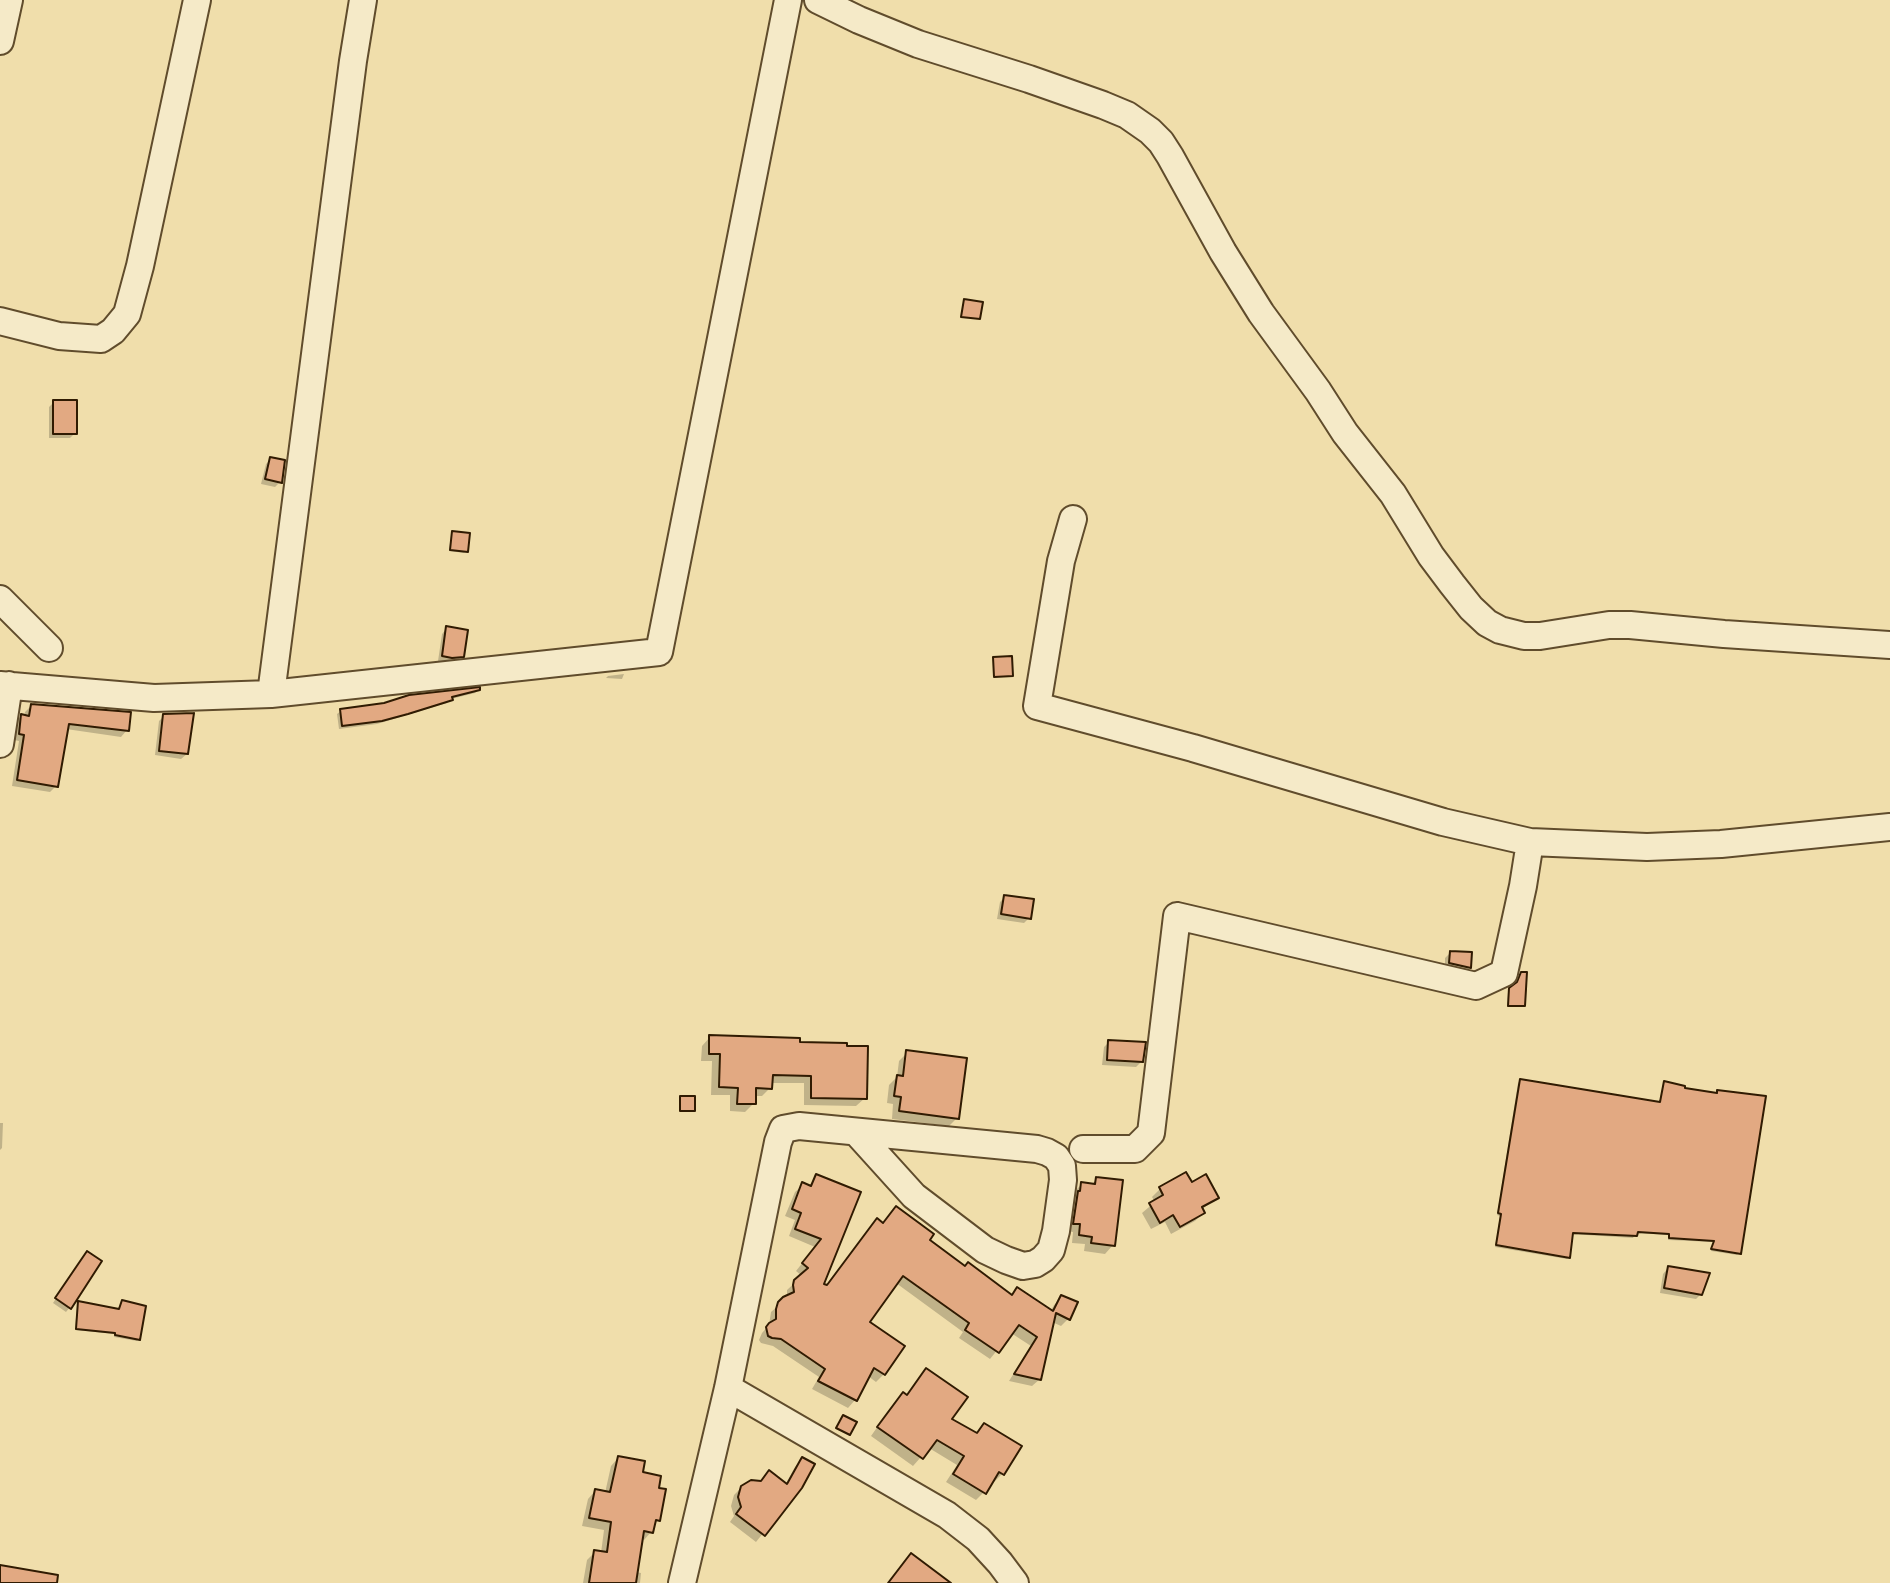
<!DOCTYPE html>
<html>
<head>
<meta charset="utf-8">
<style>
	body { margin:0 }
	canvas { display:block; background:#f0deab }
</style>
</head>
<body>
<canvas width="1890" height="1583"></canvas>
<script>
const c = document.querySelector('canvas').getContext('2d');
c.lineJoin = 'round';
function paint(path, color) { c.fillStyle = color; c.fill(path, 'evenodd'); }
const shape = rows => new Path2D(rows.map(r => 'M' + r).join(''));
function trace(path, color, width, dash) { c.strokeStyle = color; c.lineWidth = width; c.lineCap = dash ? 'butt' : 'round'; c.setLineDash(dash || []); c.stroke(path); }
paint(shape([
	[54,402,75,433,70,438,49,438,49,407],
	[271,459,280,482,275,487,261,484,266,464],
	[453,533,466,551,464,553,449,551,451,535],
	[447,628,462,656,457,661,438,661,442,634],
	[624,674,622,679,606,678,608,676],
	[478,690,475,693,451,699,447,703,377,724,339,729,337,714,341,711],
	[31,706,127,730,121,737,66,729,56,786,50,792,12,786,19,741,14,740,15,722,21,716,24,717,25,712],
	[164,716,187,754,181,759,155,755,159,721],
	[1005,897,1029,918,1024,923,997,919,1000,902],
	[1450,953,1470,954,1469,968,1465,973,1445,968,1445,958],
	[1521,974,1523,1005,1521,1007,1507,1007,1508,992,1516,986],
	[710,1037,798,1044,865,1098,856,1106,804,1105,804,1083,771,1083,770,1088,762,1096,754,1096,754,1103,745,1112,730,1111,730,1095,711,1095,712,1061,701,1061,702,1046],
	[1109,1042,1141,1062,1136,1067,1102,1065,1104,1047],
	[907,1053,957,1118,949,1126,892,1119,893,1104,887,1103,889,1085,897,1077,899,1061],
	[1520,1081,1659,1104,1663,1085,1665,1083,1682,1090,1715,1095,1718,1092,1739,1253,1737,1255,1711,1251,1713,1242,1668,1240,1668,1235,1636,1233,1633,1238,1571,1234,1569,1257,1567,1259,1495,1247,1500,1216,1497,1215,1518,1083],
	[0,1123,3,1123,2,1148,0,1150],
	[817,1176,858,1193,822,1285,826,1287,877,1220,882,1225,927,1240,965,1268,1011,1296,1050,1312,1054,1305,1062,1297,1068,1319,1061,1326,1052,1322,1040,1379,1032,1386,1009,1381,1031,1346,1011,1333,990,1359,959,1338,963,1332,896,1283,867,1323,884,1374,876,1382,868,1376,855,1400,848,1408,812,1389,819,1377,773,1346,761,1343,759,1340,762,1333,769,1325,771,1312,787,1298,787,1290,802,1276,796,1271,815,1247,789,1236,795,1220,785,1216,795,1192,803,1185,808,1187],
	[1097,1179,1113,1245,1105,1254,1084,1251,1085,1244,1072,1243,1073,1232,1066,1231,1074,1192,1082,1184,1091,1185],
	[1160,1189,1217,1198,1201,1210,1203,1213,1195,1221,1171,1234,1165,1222,1151,1229,1142,1213,1155,1202,1152,1197],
	[83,1258,70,1307,66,1312,53,1303],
	[1668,1268,1701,1294,1696,1299,1660,1293,1663,1274],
	[122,1302,138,1339,137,1341,114,1337,114,1334,75,1330,77,1305,79,1303,118,1311],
	[927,1370,949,1419,975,1434,984,1425,1019,1446,1002,1474,994,1482,992,1481,984,1492,976,1500,946,1482,957,1465,929,1448,913,1466,871,1436,895,1402,903,1394,906,1396],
	[618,1458,640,1473,658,1520,653,1525,651,1532,644,1540,641,1539,636,1572,641,1573,640,1583,583,1583,587,1560,595,1552,601,1553,604,1530,582,1526,588,1499,595,1491,605,1493,611,1466],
	[802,1459,800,1487,756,1542,730,1522,734,1516,731,1506,734,1495,742,1487,785,1485,795,1467]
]), '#0003');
const building = shape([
	[964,299,983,302,980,319,961,317,964,299],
	[53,400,77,400,77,434,53,434,53,400],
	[270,457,285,460,282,483,265,479,270,457],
	[452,531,470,533,468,552,450,550,452,531],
	[446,626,468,630,464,657,452,658,442,656,446,626],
	[1012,656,1013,676,994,677,993,657,1012,656],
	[480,687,480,690,452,697,453,700,408,714,382,721,342,726,340,709,384,703,409,695,480,687],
	[31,704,131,712,129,731,69,724,58,787,17,780,24,735,19,734,21,714,29,716,31,704],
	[194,713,188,754,159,751,163,714,194,713],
	[1004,895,1034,899,1031,919,1001,914,1004,895],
	[1450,951,1472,952,1471,968,1449,963,1450,951],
	[1521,972,1527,972,1525,1006,1508,1006,1509,988,1517,982,1521,972],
	[709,1035,800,1038,800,1042,847,1043,847,1046,868,1046,867,1099,811,1098,811,1076,773,1075,772,1089,756,1088,756,1104,737,1104,738,1088,719,1087,720,1054,709,1054,709,1035],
	[1108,1040,1146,1042,1143,1062,1107,1060,1108,1040],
	[906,1050,967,1058,959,1119,899,1111,901,1097,894,1096,897,1075,903,1076,906,1050],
	[1520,1079,1660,1102,1664,1081,1685,1086,1685,1088,1717,1093,1717,1090,1766,1096,1741,1254,1711,1249,1714,1241,1669,1238,1669,1234,1638,1232,1637,1236,1573,1233,1570,1258,1496,1245,1501,1214,1498,1213,1520,1079],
	[680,1096,695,1096,695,1111,680,1111,680,1096],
	[1186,1172,1192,1182,1206,1174,1219,1198,1202,1207,1205,1213,1180,1227,1173,1215,1160,1223,1149,1203,1163,1195,1159,1187,1186,1172],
	[816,1174,861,1192,824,1284,827,1285,877,1218,883,1223,896,1206,934,1234,930,1240,965,1266,968,1262,1012,1295,1017,1287,1053,1311,1061,1295,1078,1302,1070,1320,1056,1313,1041,1380,1014,1374,1037,1337,1019,1325,999,1353,965,1330,969,1323,903,1276,870,1322,905,1346,885,1375,874,1368,857,1401,818,1381,825,1369,781,1339,772,1338,768,1336,766,1327,769,1323,776,1319,776,1309,778,1302,783,1297,794,1292,793,1285,794,1280,808,1268,802,1263,821,1239,795,1229,801,1213,792,1209,802,1182,811,1186,816,1174],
	[1096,1177,1123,1180,1115,1246,1091,1243,1092,1237,1079,1235,1080,1224,1073,1224,1078,1191,1080,1191,1081,1182,1095,1184,1096,1177],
	[87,1251,102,1261,71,1309,55,1298,87,1251],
	[1668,1266,1710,1273,1702,1295,1664,1288,1668,1266],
	[122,1300,146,1306,140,1340,115,1335,115,1333,76,1329,78,1301,119,1309,122,1300],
	[926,1368,968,1397,952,1419,977,1433,984,1423,1022,1446,1004,1475,999,1472,986,1494,953,1474,964,1456,937,1440,923,1459,877,1427,903,1392,907,1395,926,1368],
	[843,1415,857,1422,850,1435,836,1428,843,1415],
	[618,1456,645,1461,643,1472,661,1476,659,1488,666,1489,660,1521,656,1520,653,1533,644,1531,636,1583,589,1583,594,1550,607,1552,611,1522,589,1518,595,1489,610,1492,618,1456],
	[802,1457,815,1464,802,1488,765,1536,736,1514,741,1507,738,1497,741,1486,751,1480,761,1481,769,1470,787,1484,802,1457],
	[911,1553,951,1583,888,1583,911,1553],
	[0,1565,58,1575,57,1583,0,1583,0,1565]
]);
paint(building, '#e2a982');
trace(building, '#301b02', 2);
const minor = shape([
	[818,0,859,20,918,44,1029,79,1103,105,1127,115,1150,131,1161,142,1170,156,1223,252,1261,313,1318,391,1345,433,1393,494,1431,556,1452,584,1471,608,1487,623,1500,630,1524,636,1540,636,1609,625,1630,625,1724,634,1890,645],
	[0,41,9,0],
	[0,321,59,336,101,339,113,331,127,314,140,266,197,0],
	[1073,519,1061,561,1037,706,1193,748,1443,822,1530,842,1647,847,1721,844,1890,827],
	[0,599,49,648],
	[0,685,154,698,271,694,659,652,788,0],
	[271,694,353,61,363,0],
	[0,744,9,685],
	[1083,1149,1135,1149,1151,1133,1177,916,1476,986,1504,973,1523,886,1530,842],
	[728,1388,947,1515,978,1539,1000,1563,1015,1583],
	[682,1583,728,1388,778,1142,783,1129,799,1126,1037,1149,1047,1152,1056,1157,1062,1166,1063,1180,1056,1231,1051,1250,1043,1259,1035,1264,1023,1266,1006,1260,985,1250,914,1196,857,1133]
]);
trace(minor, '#604c2c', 30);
trace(minor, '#f5eac8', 26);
</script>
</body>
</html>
